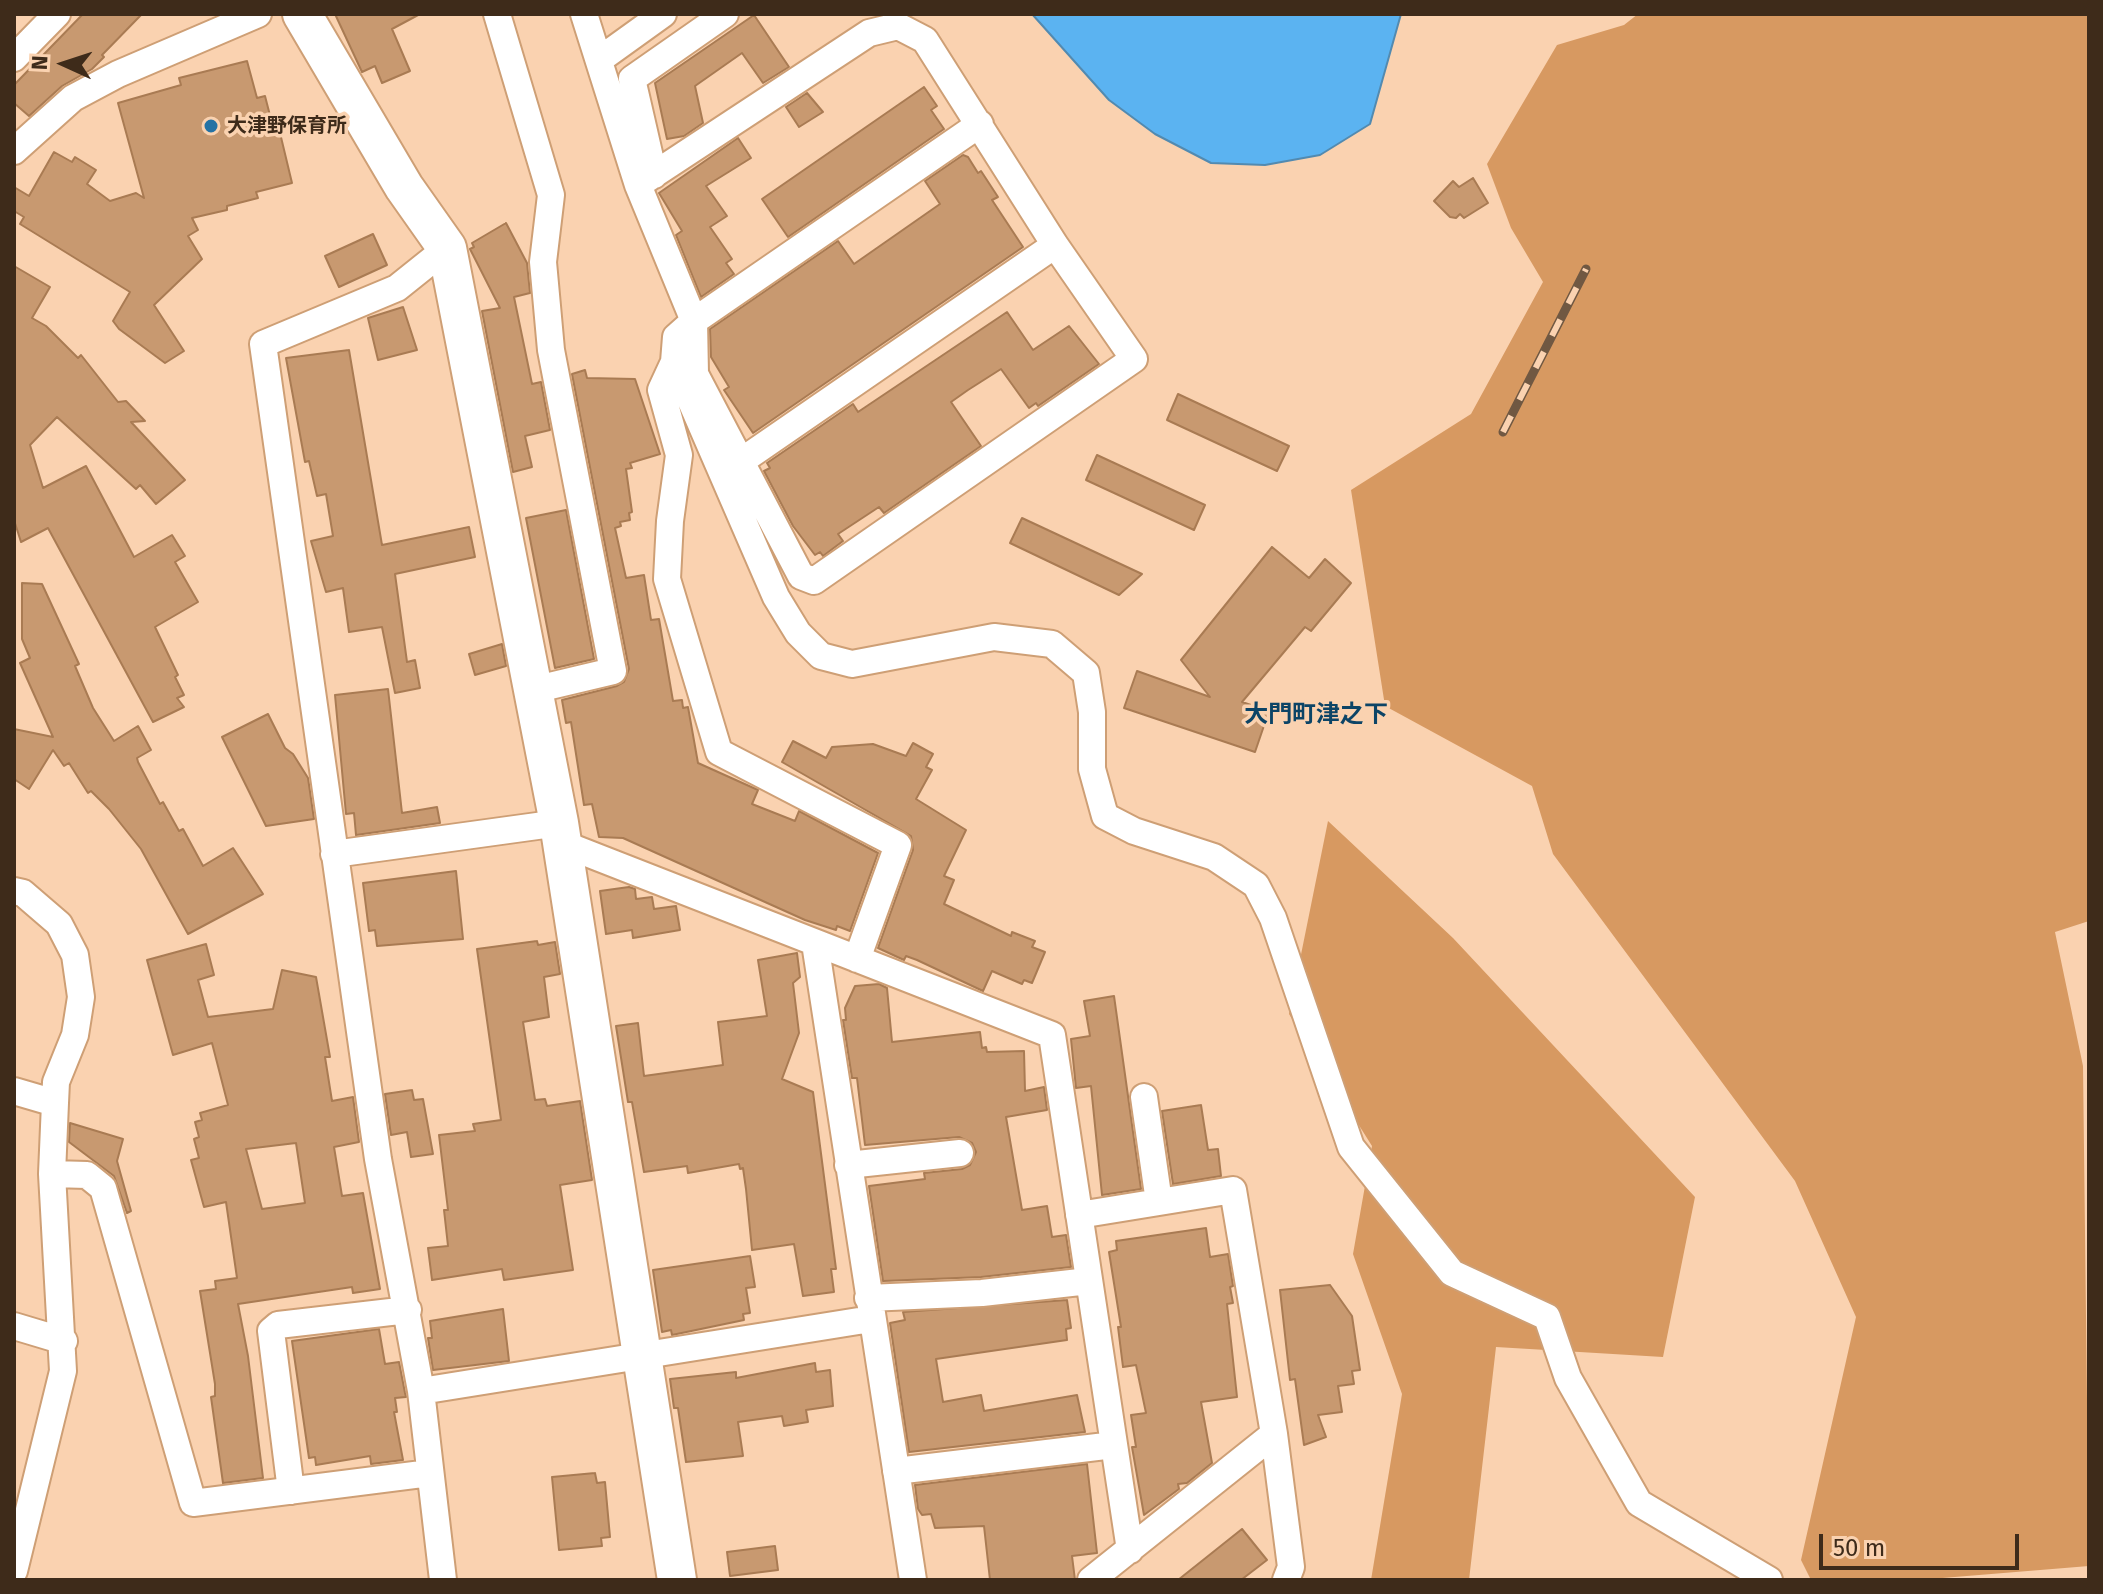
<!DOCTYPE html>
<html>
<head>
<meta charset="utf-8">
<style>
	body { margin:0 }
	#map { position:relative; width:2103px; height:1594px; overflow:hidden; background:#fad2b0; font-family:"Fira Sans",sans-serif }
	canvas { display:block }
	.frame { position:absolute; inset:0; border:16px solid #3e2b1a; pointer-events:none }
	.north { position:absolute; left:24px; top:24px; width:80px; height:80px; -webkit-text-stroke:6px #fad2b0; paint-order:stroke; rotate:273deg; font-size:22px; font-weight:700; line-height:32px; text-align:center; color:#3e2b1a }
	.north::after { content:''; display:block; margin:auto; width:28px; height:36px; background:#3e2b1a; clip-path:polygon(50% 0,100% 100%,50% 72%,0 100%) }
	.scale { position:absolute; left:1819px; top:1534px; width:200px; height:36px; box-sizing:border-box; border:4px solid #3e2b1a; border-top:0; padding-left:10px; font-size:24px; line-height:28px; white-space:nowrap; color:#3e2b1a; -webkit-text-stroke:6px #fad2b0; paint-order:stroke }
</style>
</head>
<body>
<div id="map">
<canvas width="2103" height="1594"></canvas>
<div class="frame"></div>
<div class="north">N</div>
<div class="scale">50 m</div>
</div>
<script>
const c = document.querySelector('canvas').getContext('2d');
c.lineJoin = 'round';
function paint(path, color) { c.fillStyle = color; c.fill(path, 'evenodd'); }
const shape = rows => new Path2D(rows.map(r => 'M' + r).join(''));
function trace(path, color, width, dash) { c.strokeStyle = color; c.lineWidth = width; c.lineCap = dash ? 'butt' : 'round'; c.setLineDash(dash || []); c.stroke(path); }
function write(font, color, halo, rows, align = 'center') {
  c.font = font + ' "Fira Sans","Noto Sans JP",sans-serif'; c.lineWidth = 7; c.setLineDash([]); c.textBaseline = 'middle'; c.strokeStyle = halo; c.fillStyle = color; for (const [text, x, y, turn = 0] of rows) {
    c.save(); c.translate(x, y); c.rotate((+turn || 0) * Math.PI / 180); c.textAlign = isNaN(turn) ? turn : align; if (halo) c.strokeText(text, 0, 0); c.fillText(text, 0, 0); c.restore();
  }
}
paint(shape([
	[1638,14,2089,14,2089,921,2055,932,2083,1066,2089,1566,1918,1580,1811,1580,1801,1560,1856,1317,1795,1181,1553,854,1532,786,1385,706,1351,490,1471,414,1543,282,1511,228,1487,164,1557,45,1624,25],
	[1328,821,1453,938,1695,1197,1663,1357,1496,1347,1469,1580,1371,1580,1402,1394,1353,1254,1372,1146,1289,1014]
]), '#d79961');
const water = shape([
	[1032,14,1401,14,1370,124,1320,155,1265,165,1211,163,1155,134,1109,100,1032,14]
]);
paint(water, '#5bb3f1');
trace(water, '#528ab0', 2);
const building = shape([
	[83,14,142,14,102,55,104,57,92,69,62,86,29,116,14,103,14,85,83,14],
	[335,14,420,14,392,29,410,71,382,83,375,66,362,72,335,14],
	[754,15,789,67,763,83,742,53,695,86,703,123,684,136,667,139,655,83,754,15],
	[247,61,257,98,265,96,275,135,280,133,292,183,256,192,258,198,227,206,227,210,192,218,198,230,188,236,202,259,154,305,184,351,165,363,119,329,113,321,130,292,20,224,24,217,14,211,14,187,29,196,54,152,72,162,75,157,96,170,87,184,110,201,136,193,144,198,118,103,181,85,179,78,247,61],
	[924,87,937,106,931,110,944,129,788,237,762,199,924,87],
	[807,93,823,112,799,127,786,107,807,93],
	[738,138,751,158,706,186,727,216,710,227,732,259,726,263,734,274,701,297,676,235,682,231,659,193,738,138],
	[963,155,968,157,978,173,981,171,998,197,992,200,1023,247,753,433,724,390,729,387,711,357,710,329,838,241,854,264,940,204,925,181,963,155],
	[1473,178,1488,203,1464,218,1460,214,1456,218,1450,217,1434,201,1453,181,1459,187,1473,178],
	[506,223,527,263,530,293,514,297,532,384,541,382,550,430,525,436,532,467,513,472,482,311,500,308,470,249,474,247,472,243,506,223],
	[373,234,387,265,339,287,325,256,373,234],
	[14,266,50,287,32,318,46,326,78,358,81,355,118,402,126,401,145,421,131,422,185,480,156,504,140,485,136,489,57,417,30,445,43,488,86,466,134,557,172,535,185,556,175,562,198,602,155,627,178,675,175,677,184,695,177,698,184,707,153,722,48,528,21,542,14,520,14,266],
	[403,307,417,350,378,360,368,318,403,307],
	[1007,312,1033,350,1069,326,1099,364,1038,406,1036,403,1029,408,1001,369,968,390,951,402,981,446,884,513,879,507,838,534,843,541,823,556,820,552,815,555,793,526,764,471,770,468,767,463,853,404,858,412,1007,312],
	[349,350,382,545,469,527,475,557,395,574,407,662,415,660,420,688,395,693,382,627,349,632,343,588,326,592,311,541,333,536,326,494,317,496,309,461,305,462,286,358,349,350],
	[585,370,587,378,635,379,660,454,630,463,632,468,626,469,632,512,629,513,630,520,620,522,621,526,615,528,626,578,644,575,651,620,659,619,673,701,682,700,683,708,688,707,698,763,758,790,752,804,795,821,799,811,878,853,850,931,837,926,836,930,805,920,623,838,599,837,592,804,584,805,571,722,566,723,562,700,617,686,624,682,629,669,572,374,585,370],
	[1178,394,1289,446,1277,471,1167,420,1178,394],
	[1097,455,1205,505,1194,530,1086,480,1097,455],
	[566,510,594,659,555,668,526,518,566,510],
	[1022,518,1142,574,1119,595,1010,543,1022,518],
	[1272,547,1309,578,1325,559,1351,583,1311,631,1305,627,1242,702,1269,711,1255,752,1124,708,1137,671,1210,697,1181,660,1272,547],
	[22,583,42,584,79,664,75,666,93,708,114,741,138,726,151,750,137,758,138,762,160,804,163,802,179,831,183,829,203,866,233,848,263,894,188,934,141,849,109,809,91,791,88,793,69,763,64,766,53,750,29,789,14,779,14,729,53,737,20,663,30,658,22,639,22,583],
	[502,644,506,666,475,675,469,654,502,644],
	[388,689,402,813,437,807,440,823,356,835,354,813,346,814,335,695,388,689],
	[268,714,285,748,293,754,308,778,314,819,266,826,222,737,268,714],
	[793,741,826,758,832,747,873,744,906,756,913,743,933,754,926,767,932,770,916,799,966,830,944,876,954,880,944,904,1011,936,1012,932,1035,941,1032,947,1045,952,1032,983,1024,980,1022,984,992,971,983,991,917,960,906,956,904,960,878,948,913,850,911,836,782,762,793,741],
	[456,871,463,939,377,946,375,930,369,931,363,883,456,871],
	[629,887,635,889,636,899,652,897,654,909,676,906,680,930,633,938,632,930,606,934,600,891,629,887],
	[537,941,538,945,555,942,560,974,544,977,549,1017,523,1022,535,1100,545,1099,547,1106,580,1101,592,1180,560,1185,573,1270,504,1280,502,1269,432,1280,428,1248,448,1246,444,1210,448,1210,439,1135,475,1131,473,1124,501,1120,477,949,537,941],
	[206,944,214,975,198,980,208,1017,273,1009,282,970,316,977,330,1057,325,1057,332,1101,353,1097,359,1142,334,1147,342,1196,363,1193,380,1289,353,1293,352,1287,238,1304,248,1356,263,1478,223,1483,211,1397,215,1396,215,1384,200,1291,216,1289,215,1281,237,1278,226,1202,204,1207,191,1160,199,1158,194,1139,199,1137,195,1122,202,1120,200,1113,228,1105,212,1043,173,1055,147,960,206,944],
	[296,1143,305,1203,262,1209,246,1149,296,1143],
	[797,953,800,977,793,983,799,1033,782,1079,813,1092,836,1269,831,1269,834,1292,803,1296,794,1244,752,1250,746,1189,743,1168,740,1169,739,1164,688,1173,687,1166,644,1172,632,1102,628,1102,616,1026,638,1023,644,1076,723,1065,718,1022,767,1016,758,960,797,953],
	[879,984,887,988,892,1042,980,1032,982,1048,986,1047,987,1052,1024,1051,1025,1091,1044,1087,1047,1110,1006,1117,1022,1210,1047,1206,1052,1237,1066,1235,1071,1267,981,1277,883,1281,869,1186,925,1179,924,1173,962,1169,970,1165,976,1152,972,1143,959,1137,865,1145,857,1078,852,1078,843,1020,846,1020,845,1008,855,986,879,984],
	[1114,996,1141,1189,1102,1195,1091,1086,1076,1088,1071,1039,1090,1036,1084,1001,1114,996],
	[412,1090,414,1100,423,1099,433,1154,411,1157,407,1132,391,1135,385,1094,412,1090],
	[1201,1105,1208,1150,1218,1149,1221,1176,1173,1184,1162,1111,1201,1105],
	[70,1123,123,1139,117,1161,131,1211,127,1213,114,1176,69,1142,70,1123],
	[1206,1228,1210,1257,1228,1254,1233,1286,1230,1287,1233,1303,1227,1304,1237,1397,1201,1402,1212,1463,1187,1483,1178,1484,1179,1489,1144,1515,1132,1447,1136,1447,1131,1415,1146,1413,1136,1365,1123,1367,1118,1327,1121,1327,1109,1252,1117,1250,1116,1241,1206,1228],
	[750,1256,755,1287,746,1288,750,1313,743,1314,744,1320,672,1335,671,1330,662,1332,653,1270,750,1256],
	[1330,1285,1352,1316,1360,1370,1352,1371,1354,1384,1338,1386,1342,1412,1318,1415,1326,1437,1304,1445,1295,1379,1290,1380,1280,1290,1330,1285],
	[1067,1300,1071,1328,1066,1329,1067,1340,936,1359,943,1402,981,1395,984,1411,1077,1395,1085,1432,909,1452,890,1323,905,1320,903,1312,1067,1300],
	[503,1309,509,1361,433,1370,428,1338,432,1338,430,1321,503,1309],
	[379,1329,385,1364,399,1362,405,1393,406,1397,395,1398,397,1412,394,1412,403,1460,371,1464,370,1456,316,1465,315,1457,309,1458,292,1341,379,1329],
	[815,1363,816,1372,830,1370,833,1406,806,1410,808,1422,784,1426,782,1416,738,1422,743,1456,686,1462,678,1408,674,1408,670,1379,736,1372,736,1378,815,1363],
	[1087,1464,1097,1553,1072,1556,1075,1580,990,1580,984,1526,935,1528,931,1514,922,1515,918,1509,915,1485,1087,1464],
	[595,1473,597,1483,605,1482,610,1537,601,1538,602,1546,559,1550,552,1477,595,1473],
	[1242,1529,1267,1560,1241,1580,1178,1580,1242,1529],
	[775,1546,778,1570,730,1576,727,1552,775,1546]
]);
paint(building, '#c89970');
trace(building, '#a97b53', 2);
const street = shape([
	[497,14,551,195,543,262,551,350,613,671,533,690],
	[584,14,638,185,694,321,695,374,801,576,814,581,1134,359,1055,245,925,40,898,26,869,33,638,185],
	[14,58,57,14],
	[599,60,663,14],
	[14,151,73,98,118,74,258,14],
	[654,175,632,79,725,14],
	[674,362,776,597,798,633,821,656,852,664,994,637,1052,644,1086,673,1092,712,1092,769,1105,816,1134,831,1214,857,1256,885,1273,918,1351,1147,1452,1273,1547,1317,1568,1378,1639,1503,1769,1580],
	[740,462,1055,245],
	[561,843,1052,1035,1130,1550],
	[334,854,559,823],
	[14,891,23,893,59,924,75,955,81,997,75,1035,56,1082,55,1103,52,1174,63,1371,14,1571],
	[815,943,913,1580],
	[857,959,898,845,719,752,667,579,670,521,679,455,661,390,674,362,676,337,694,321,980,124],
	[14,1091,55,1103],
	[1144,1097,1159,1202],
	[848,1165,960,1153],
	[52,1174,87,1175,103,1188,193,1503,430,1473],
	[1079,1215,1233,1190,1274,1434,1291,1567,1286,1580],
	[868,1298,982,1293,1089,1281],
	[14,1326,64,1341],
	[421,1391,871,1319],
	[896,1471,1114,1445],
	[291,1491,271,1331,278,1325,408,1310],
	[443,1580,421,1391,378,1159,263,344,397,288,447,248],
	[1091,1580,1274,1434]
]);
const secondary = shape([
	[302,14,404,187,447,248,559,823,677,1580]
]);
trace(street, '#ce9f75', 30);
trace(secondary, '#ce9f75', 42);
trace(street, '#fff', 26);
trace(secondary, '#fff', 38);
const rail = shape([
	[1503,432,1586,269]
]);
trace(rail, '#705842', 9);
trace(rail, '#fad2b0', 6, [18]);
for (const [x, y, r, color] of [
	[211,126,8,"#2572a4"]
]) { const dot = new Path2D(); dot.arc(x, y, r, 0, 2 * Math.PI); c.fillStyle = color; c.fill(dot); trace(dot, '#fad2b0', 3); }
write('bold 20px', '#3e2b1a', '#fad2b0', [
	["大津野保育所",227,126]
], 'left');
write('bold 24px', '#0c4466', '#fad2b0', [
	["大門町津之下",1316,715]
]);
</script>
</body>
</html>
